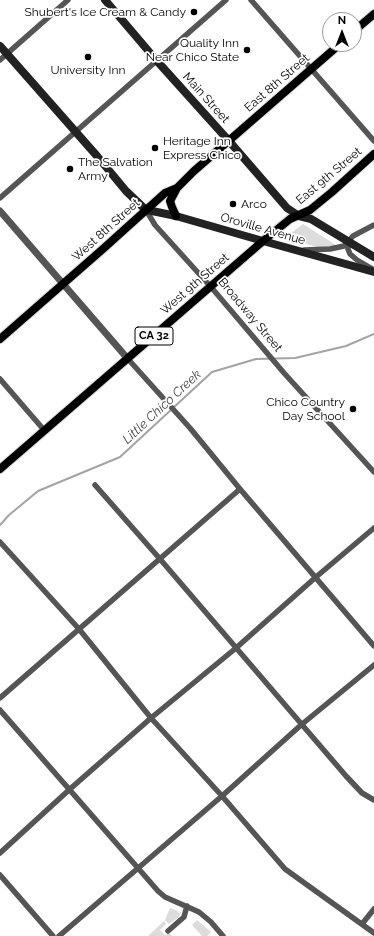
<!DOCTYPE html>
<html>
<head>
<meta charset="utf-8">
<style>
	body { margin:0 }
	#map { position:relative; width:374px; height:936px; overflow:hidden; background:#fff; font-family:Raleway,sans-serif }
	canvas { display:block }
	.north { position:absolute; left:322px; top:12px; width:40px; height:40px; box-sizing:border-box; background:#fff; border:1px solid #999; border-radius:50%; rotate:0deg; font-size:11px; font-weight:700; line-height:16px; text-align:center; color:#000 }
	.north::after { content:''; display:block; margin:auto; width:14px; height:18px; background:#000; clip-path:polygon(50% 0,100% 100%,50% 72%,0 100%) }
</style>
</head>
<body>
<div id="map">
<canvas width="374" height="936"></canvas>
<div class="north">N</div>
</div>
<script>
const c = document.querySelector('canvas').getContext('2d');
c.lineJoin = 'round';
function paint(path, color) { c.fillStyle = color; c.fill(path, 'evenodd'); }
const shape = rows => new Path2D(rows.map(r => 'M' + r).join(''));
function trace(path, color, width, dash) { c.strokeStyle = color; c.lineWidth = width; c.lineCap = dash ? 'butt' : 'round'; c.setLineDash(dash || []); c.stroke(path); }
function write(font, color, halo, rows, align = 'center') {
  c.font = font + ' Raleway,sans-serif'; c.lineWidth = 3.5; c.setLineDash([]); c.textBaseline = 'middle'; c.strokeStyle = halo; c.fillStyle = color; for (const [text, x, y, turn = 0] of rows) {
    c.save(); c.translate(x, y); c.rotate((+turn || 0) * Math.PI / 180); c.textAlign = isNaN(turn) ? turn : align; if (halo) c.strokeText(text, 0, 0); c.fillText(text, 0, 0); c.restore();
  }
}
paint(shape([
	[303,224,336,245,332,247,317,247,285,238],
	[170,908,178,911,177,912,179,913,180,911,181,912,179,917,169,924,165,920],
	[197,920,211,932,207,936,202,936,192,925],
	[164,921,166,924,160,930,165,935,167,934,170,934,172,936,148,936]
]), '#dcdcdc');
trace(shape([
	[0,525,9,515,38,491,120,457,212,372,256,359,295,358,346,346,374,334]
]), '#a3a3a3', 2);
const primary = shape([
	[354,31,374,14],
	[176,216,172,207,170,201,177,188],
	[0,339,104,248,165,193,177,188,194,171,340,44],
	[0,469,263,241,290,219,310,210,332,192,374,154]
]);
trace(primary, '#dbdbdb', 10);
trace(shape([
	[251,0,374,141],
	[0,60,68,0],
	[0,198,226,0],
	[146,210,155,225,211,287,284,373,374,472],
	[348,241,348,249,350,254,357,260,374,270],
	[304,250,330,249,344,246,353,236,374,225],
	[128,359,190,428,240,489,374,646],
	[0,379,44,430],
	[95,485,160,559,346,776,362,793,374,800],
	[0,542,79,629,151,718,222,796,285,869,374,933],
	[0,698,240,489],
	[0,710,158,891,165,897,199,912,211,922,223,936],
	[0,853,70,789,151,718,236,648,316,577,374,528],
	[0,875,53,936],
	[362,924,374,909],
	[168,931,184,917,187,906],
	[59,936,222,796,301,725,374,665]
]), '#555', 5.5);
trace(shape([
	[0,211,128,359]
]), '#555', 7);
trace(shape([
	[105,0,157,61,229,141,287,208,299,216,311,219,374,257],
	[0,46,97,156,126,191,146,210,157,212,176,216,263,241,374,272]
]), '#222', 8);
trace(primary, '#000', 8);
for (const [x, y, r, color] of [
	[194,12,4,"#000"],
	[247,50,4,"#000"],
	[88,57,4,"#000"],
	[155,148,4,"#000"],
	[70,169,4,"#000"],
	[233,204,4,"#000"],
	[353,409,4,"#000"]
]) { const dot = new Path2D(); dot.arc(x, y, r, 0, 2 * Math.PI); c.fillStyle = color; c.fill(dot); trace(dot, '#fff', 1.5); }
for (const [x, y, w] of [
	[154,336,38]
]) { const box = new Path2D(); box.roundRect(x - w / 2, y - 9, w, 18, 3); c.fillStyle = '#fff'; c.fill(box); trace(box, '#000', 1); }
write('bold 11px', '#000', null, [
	["CA 32",154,336]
]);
write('12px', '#000', '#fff', [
	["Shubert's Ice Cream & Candy",186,12],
	["Quality Inn",239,43],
	["Near Chico State",239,57],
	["University Inn",88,70,"center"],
	["Heritage Inn",163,141,"left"],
	["Express Chico",163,155,"left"],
	["The Salvation",78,162,"left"],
	["Army",78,176,"left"],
	["Arco",241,204,"left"],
	["Chico Country",345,402],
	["Day School",345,416]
], 'right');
write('12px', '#000', '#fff', [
	["East 8th Street",277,83,-41],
	["Main Street",206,98,48],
	["East 9th Street",329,176,-40],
	["Oroville Avenue",263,229,16],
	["West 8th Street",106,230,-42],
	["West 9th Street",195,284,-41],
	["Broadway Street",250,315,50]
]);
write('italic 13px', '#444', '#fff', [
	["Little Chico Creek",162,407,-43]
]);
</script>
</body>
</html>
